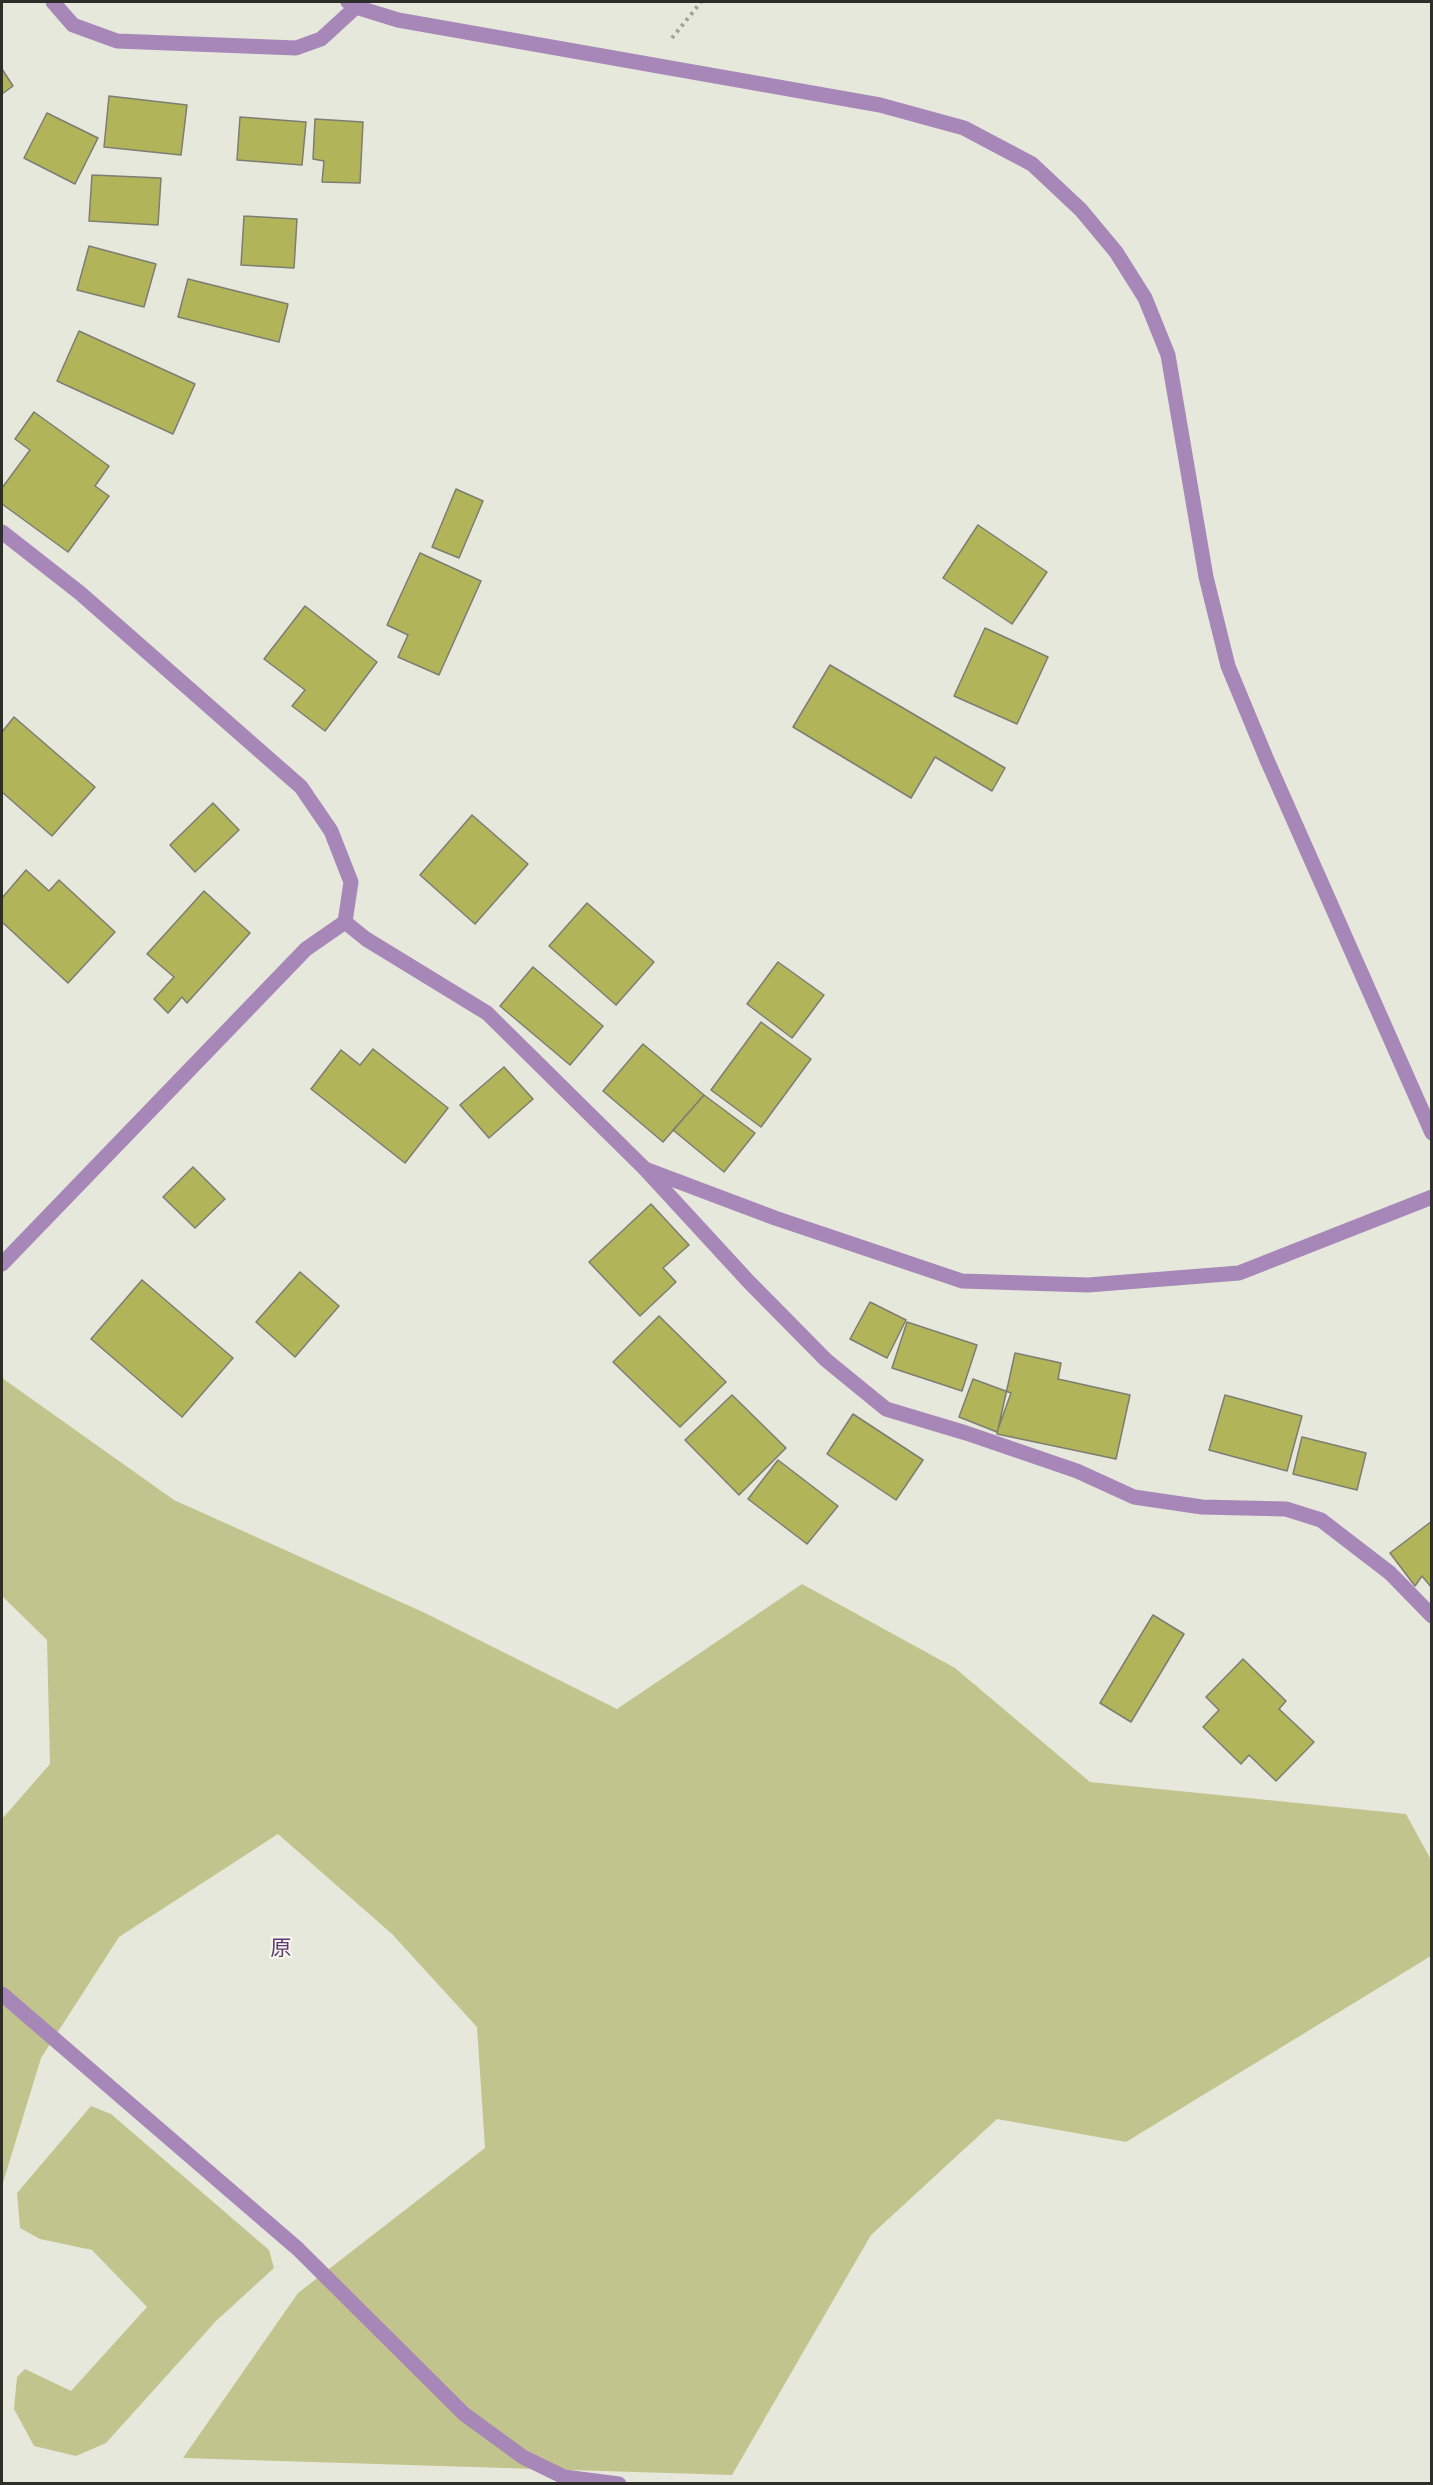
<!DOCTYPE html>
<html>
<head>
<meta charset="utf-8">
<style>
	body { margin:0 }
	#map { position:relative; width:1433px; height:2485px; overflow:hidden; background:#e7e8dc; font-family:"Varela Round",sans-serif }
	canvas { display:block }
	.frame { position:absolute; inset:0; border:3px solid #2d2d29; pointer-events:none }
</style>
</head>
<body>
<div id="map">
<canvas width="1433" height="2485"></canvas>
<div class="frame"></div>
</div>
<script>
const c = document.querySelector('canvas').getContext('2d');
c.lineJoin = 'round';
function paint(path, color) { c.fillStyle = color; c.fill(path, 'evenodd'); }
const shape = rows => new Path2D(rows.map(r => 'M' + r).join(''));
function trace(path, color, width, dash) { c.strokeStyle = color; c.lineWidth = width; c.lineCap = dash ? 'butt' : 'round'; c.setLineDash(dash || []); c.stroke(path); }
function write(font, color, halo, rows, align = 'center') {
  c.font = font + ' "Varela Round","Noto Sans JP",sans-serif'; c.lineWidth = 4.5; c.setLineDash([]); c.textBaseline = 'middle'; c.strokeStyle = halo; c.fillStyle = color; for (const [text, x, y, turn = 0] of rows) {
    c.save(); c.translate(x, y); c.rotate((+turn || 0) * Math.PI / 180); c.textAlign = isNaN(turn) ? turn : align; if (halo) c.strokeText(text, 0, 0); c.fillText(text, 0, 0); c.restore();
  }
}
paint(shape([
	[2,1378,174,1500,425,1613,617,1709,802,1584,955,1668,1090,1782,1406,1814,1431,1860,1431,1956,1126,2142,997,2119,871,2235,732,2475,183,2458,298,2293,485,2148,477,2027,392,1934,278,1834,119,1937,41,2058,2,2186,2,1819,50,1764,47,1640,2,1596],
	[91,2106,111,2114,269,2250,274,2268,216,2321,106,2443,76,2456,34,2446,14,2409,17,2377,25,2369,71,2391,147,2307,92,2250,40,2239,20,2228,17,2193]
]), '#c1c48d');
const building = shape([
	[2,69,13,86,2,94,2,69],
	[109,96,187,105,181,155,104,147,109,96],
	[47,113,98,138,75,184,24,158,47,113],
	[240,117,306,122,302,165,237,160,240,117],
	[315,119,363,122,360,183,322,182,324,161,313,159,315,119],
	[92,175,161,178,158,225,89,221,92,175],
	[244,216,297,219,294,268,241,265,244,216],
	[89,246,156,264,144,307,77,290,89,246],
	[188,279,288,304,279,342,178,317,188,279],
	[79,331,195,384,173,434,57,381,79,331],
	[34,412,109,466,95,486,109,496,68,552,2,504,2,488,30,450,15,439,34,412],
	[456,489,483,501,459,558,432,547,456,489],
	[978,525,1047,572,1012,624,943,578,978,525],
	[420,553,481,581,439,675,398,657,408,635,387,625,420,553],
	[305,606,377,662,325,731,292,706,305,690,264,659,305,606],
	[985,628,1048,657,1017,724,954,696,985,628],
	[830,665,1005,768,992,791,935,757,911,798,793,727,830,665],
	[14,717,95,787,52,836,2,792,2,732,14,717],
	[213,803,239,830,195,872,170,845,213,803],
	[472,815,528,864,475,924,420,875,472,815],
	[26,870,49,891,59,880,115,932,68,983,2,922,2,898,26,870],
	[204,891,250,933,187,1003,182,997,168,1013,154,999,174,977,147,954,204,891],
	[587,903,654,962,616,1005,549,946,587,903],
	[778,962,824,995,792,1038,747,1004,778,962],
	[533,967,603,1026,570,1065,500,1006,533,967],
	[761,1022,811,1059,761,1127,711,1090,761,1022],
	[643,1044,704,1095,663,1142,603,1091,643,1044],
	[373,1049,448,1108,405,1163,311,1089,341,1050,360,1065,373,1049],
	[504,1067,533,1099,489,1138,460,1105,504,1067],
	[704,1095,755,1133,724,1172,673,1130,704,1095],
	[193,1167,225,1199,195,1228,163,1197,193,1167],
	[651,1204,689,1245,663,1268,676,1282,640,1316,589,1262,651,1204],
	[300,1272,339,1306,295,1357,256,1322,300,1272],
	[142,1280,233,1358,182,1417,91,1339,142,1280],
	[870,1302,906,1320,887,1358,850,1339,870,1302],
	[659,1316,726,1382,680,1427,613,1362,659,1316],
	[907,1322,977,1345,962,1391,892,1368,907,1322],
	[1015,1353,1061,1363,1058,1379,1130,1395,1116,1459,997,1434,1015,1353],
	[973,1379,1011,1393,997,1432,959,1417,973,1379],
	[732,1395,786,1448,739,1495,685,1440,732,1395],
	[1225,1395,1302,1416,1287,1471,1209,1450,1225,1395],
	[853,1414,923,1460,896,1500,827,1454,853,1414],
	[1302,1437,1366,1453,1357,1490,1293,1474,1302,1437],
	[778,1460,838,1506,807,1544,748,1499,778,1460],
	[1432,1521,1432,1588,1422,1576,1415,1586,1390,1553,1432,1521],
	[1153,1615,1184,1634,1131,1722,1100,1703,1153,1615],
	[1243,1659,1286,1701,1279,1709,1314,1742,1276,1781,1249,1755,1241,1764,1203,1727,1219,1710,1206,1697,1243,1659]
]);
paint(building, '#b2b459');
trace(building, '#7d7d72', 1.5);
trace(shape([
	[672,38,701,2]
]), '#a0a198', 4, [3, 4.5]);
trace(shape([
	[645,1169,749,1282,826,1360,886,1409,966,1433,1077,1471,1134,1497,1202,1507,1286,1509,1321,1520,1390,1573,1432,1616],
	[2,1994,298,2249,464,2414,523,2457,564,2477,619,2484]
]), '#a687b8', 15);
trace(shape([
	[53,2,73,25,117,41,296,48,321,39,356,7],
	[348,2,356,7,398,20,880,105,964,128,1032,164,1081,210,1116,252,1145,298,1168,355,1206,577,1228,666,1267,760,1432,1133],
	[2,532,80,593,301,787,331,831,351,882,345,922,306,949,2,1264],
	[345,922,366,939,487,1013,645,1169,775,1218,962,1281,1088,1285,1239,1273,1432,1197]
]), '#a687b8', 15);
write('21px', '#5d3972', '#f5f6e9', [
	["原",281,1949]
]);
</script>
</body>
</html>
